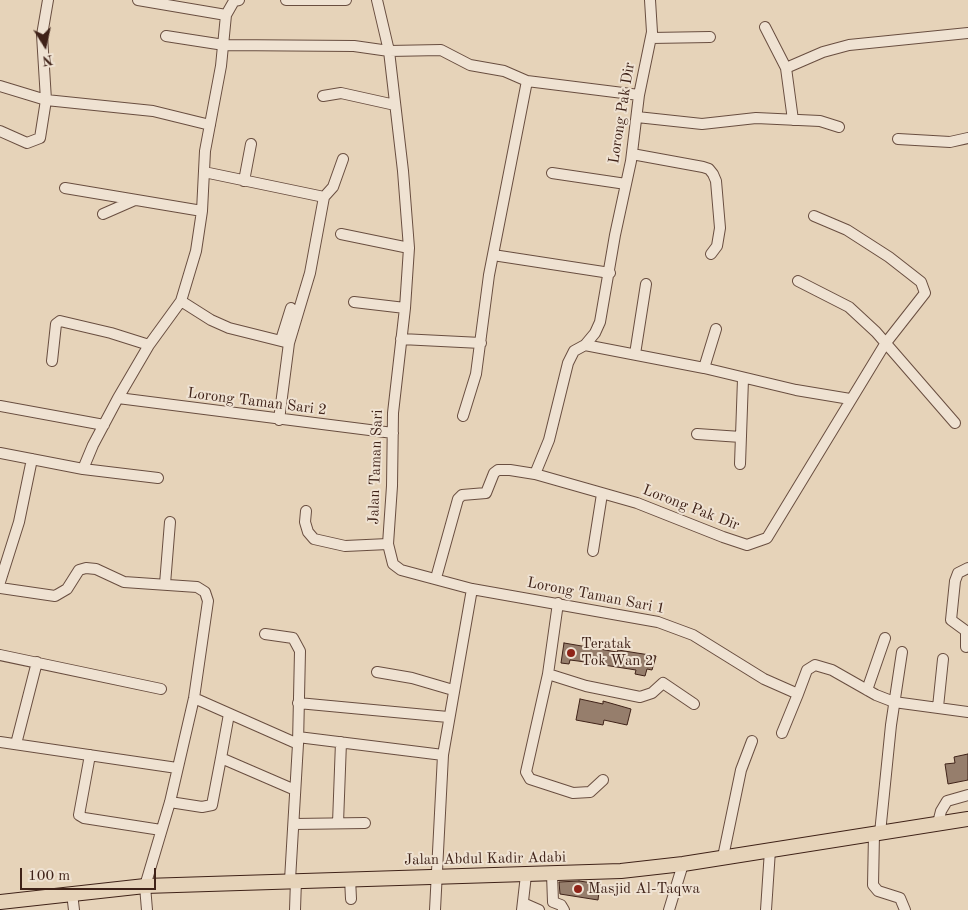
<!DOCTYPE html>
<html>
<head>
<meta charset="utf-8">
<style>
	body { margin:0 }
	#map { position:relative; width:968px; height:910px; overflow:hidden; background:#e6d3b9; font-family:"Old Standard TT",serif }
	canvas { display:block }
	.north { position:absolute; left:20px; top:20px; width:50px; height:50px; -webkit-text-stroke:4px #efe2d2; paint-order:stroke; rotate:170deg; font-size:14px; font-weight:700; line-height:20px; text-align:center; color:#3f2218 }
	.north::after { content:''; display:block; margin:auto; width:18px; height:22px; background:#3f2218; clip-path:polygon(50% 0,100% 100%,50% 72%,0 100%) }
	.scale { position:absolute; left:20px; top:868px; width:136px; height:22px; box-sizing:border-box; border:2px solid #3f2218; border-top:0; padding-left:6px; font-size:15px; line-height:18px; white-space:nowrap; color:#3f2218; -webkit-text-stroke:4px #efe2d2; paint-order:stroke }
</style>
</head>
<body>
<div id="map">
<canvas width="968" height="910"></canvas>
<div class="north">N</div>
<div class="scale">100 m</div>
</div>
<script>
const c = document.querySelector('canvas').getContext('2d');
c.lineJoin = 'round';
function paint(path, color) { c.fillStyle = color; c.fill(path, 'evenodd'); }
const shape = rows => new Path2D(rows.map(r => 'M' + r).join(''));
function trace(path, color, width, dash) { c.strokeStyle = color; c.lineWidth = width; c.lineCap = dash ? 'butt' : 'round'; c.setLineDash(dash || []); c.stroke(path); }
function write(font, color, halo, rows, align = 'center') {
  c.font = font + ' "Old Standard TT",serif'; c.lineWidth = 4; c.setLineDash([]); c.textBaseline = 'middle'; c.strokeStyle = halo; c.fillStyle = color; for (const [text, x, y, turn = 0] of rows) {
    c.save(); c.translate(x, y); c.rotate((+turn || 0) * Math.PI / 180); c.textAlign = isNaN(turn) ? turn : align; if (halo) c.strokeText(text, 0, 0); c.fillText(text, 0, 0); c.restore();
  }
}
const building = shape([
	[564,643,617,652,618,650,656,656,652,670,647,669,645,676,635,674,636,670,578,661,570,660,569,664,561,663,564,643],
	[580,699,603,704,603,701,631,709,627,725,604,720,603,725,576,720,580,699],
	[968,754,968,780,948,784,945,764,955,763,954,757,968,754],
	[579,881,600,884,598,900,560,894,559,882,579,881]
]);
paint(building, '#967e6c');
trace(building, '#3f2218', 1);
const minor = shape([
	[138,0,226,15],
	[286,0,346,0],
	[377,0,389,51,403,171,409,248,405,308,393,413,392,486,388,544,393,564,401,570,472,589,658,622,693,635,764,679,798,694,807,670,815,665,832,670,876,695,894,702,968,712],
	[765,27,786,68,793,120],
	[166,36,224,45,354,46,389,51,441,50,470,65,504,71,527,81,639,95],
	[651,38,710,37],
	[786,68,823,52,849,45,968,33],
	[0,86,46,100,153,111,210,125],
	[323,96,341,93,395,105],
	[637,117,702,124,756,118,820,121,839,127],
	[0,131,27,143,40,138,46,100,42,35,48,0],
	[898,139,950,142,968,138],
	[632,154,703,167,709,169,713,174,716,181,720,228,717,246,711,254],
	[204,172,324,197],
	[552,173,626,184],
	[244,181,251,144],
	[65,188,202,211],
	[103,214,135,200],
	[341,234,409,248],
	[493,255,610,273],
	[798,281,849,307,876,332,955,423],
	[181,301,211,320,229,328,289,343],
	[354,302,405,308],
	[401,339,481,343],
	[281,340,291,308],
	[585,345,704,368,796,390,850,399],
	[635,354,646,284],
	[52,361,56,324,60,321,111,333,149,345],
	[704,368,716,329],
	[118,398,393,433],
	[0,406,104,425],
	[463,416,476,374,489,275,527,81],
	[279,420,289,343,310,273,324,197,333,187,343,159],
	[697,434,741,437],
	[0,453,83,469,158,478],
	[740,464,743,379],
	[83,469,93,445,118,398,149,345,181,301,196,251,202,211,205,151,221,66,226,15,234,1,239,0],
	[535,474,549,440,568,363,574,351,585,345,595,333,600,322,615,235,631,161,639,95,652,32,650,0],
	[306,511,305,522,308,532,314,539,345,546,388,544],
	[593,551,602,494],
	[436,578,458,499,462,495,486,493,494,473,498,470,510,470,535,474,637,503,723,537,747,545,767,538,885,344,925,293,921,282,889,257,847,230,814,216],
	[0,582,19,522,32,459],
	[165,584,170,522],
	[0,588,55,596,67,589,79,570,86,568,96,569,124,582,197,587,205,592,208,601,194,698,170,802,145,886,147,910],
	[558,603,548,674,526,772,530,779,573,793,590,792,603,780],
	[265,634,293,638,300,651,298,744,290,880],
	[966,647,966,631,951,620,955,581,958,573,968,568],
	[0,655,161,689],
	[377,672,412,678,453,690],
	[548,674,586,686,640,697,652,693,663,683,694,704],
	[867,690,885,638],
	[194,698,298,744],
	[298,703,448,717],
	[938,707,943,659],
	[229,714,221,758,295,790],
	[782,733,798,694],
	[298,737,443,755],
	[0,742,177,768],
	[16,744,37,662],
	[90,755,79,815,84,818,161,830],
	[170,802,202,807,212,805,221,758],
	[338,823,341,742],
	[938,823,941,811,947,801,968,795],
	[294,824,365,823],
	[880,833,891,725,902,652],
	[874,834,873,885,878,891,900,898,905,910],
	[723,857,741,770,752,741],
	[552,874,553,902,561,905,564,910],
	[350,878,351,899],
	[72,893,74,910],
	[523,903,539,910],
	[295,910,296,880],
	[435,910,443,755,472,589],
	[522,910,526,875],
	[669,910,683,864],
	[766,910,770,850]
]);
const major = shape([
	[0,902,145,886,621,871,683,864,968,819]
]);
trace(minor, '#694e40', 12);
trace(major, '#3f2218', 16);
trace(minor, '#efe2d2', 10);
trace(major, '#e6d3b9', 14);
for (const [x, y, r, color] of [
	[571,653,5,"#8f2418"],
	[578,889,5,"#8f2418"]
]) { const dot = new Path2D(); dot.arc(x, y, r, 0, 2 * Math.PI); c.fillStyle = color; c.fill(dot); trace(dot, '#efe2d2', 2); }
write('15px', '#3f2218', '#efe2d2', [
	["Lorong Pak Dir",622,113,-81],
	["Lorong Taman Sari 2",257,402,7],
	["Jalan Taman Sari",376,467,-88],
	["Lorong Pak Dir",691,508,21],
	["Lorong Taman Sari 1",596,596,11],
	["Jalan Abdul Kadir Adabi",485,859,-1]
]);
write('15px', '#3f2218', '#efe2d2', [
	["Teratak",581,644],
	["Tok Wan 2",581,661],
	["Masjid Al-Taqwa",588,889]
], 'left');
</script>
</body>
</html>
